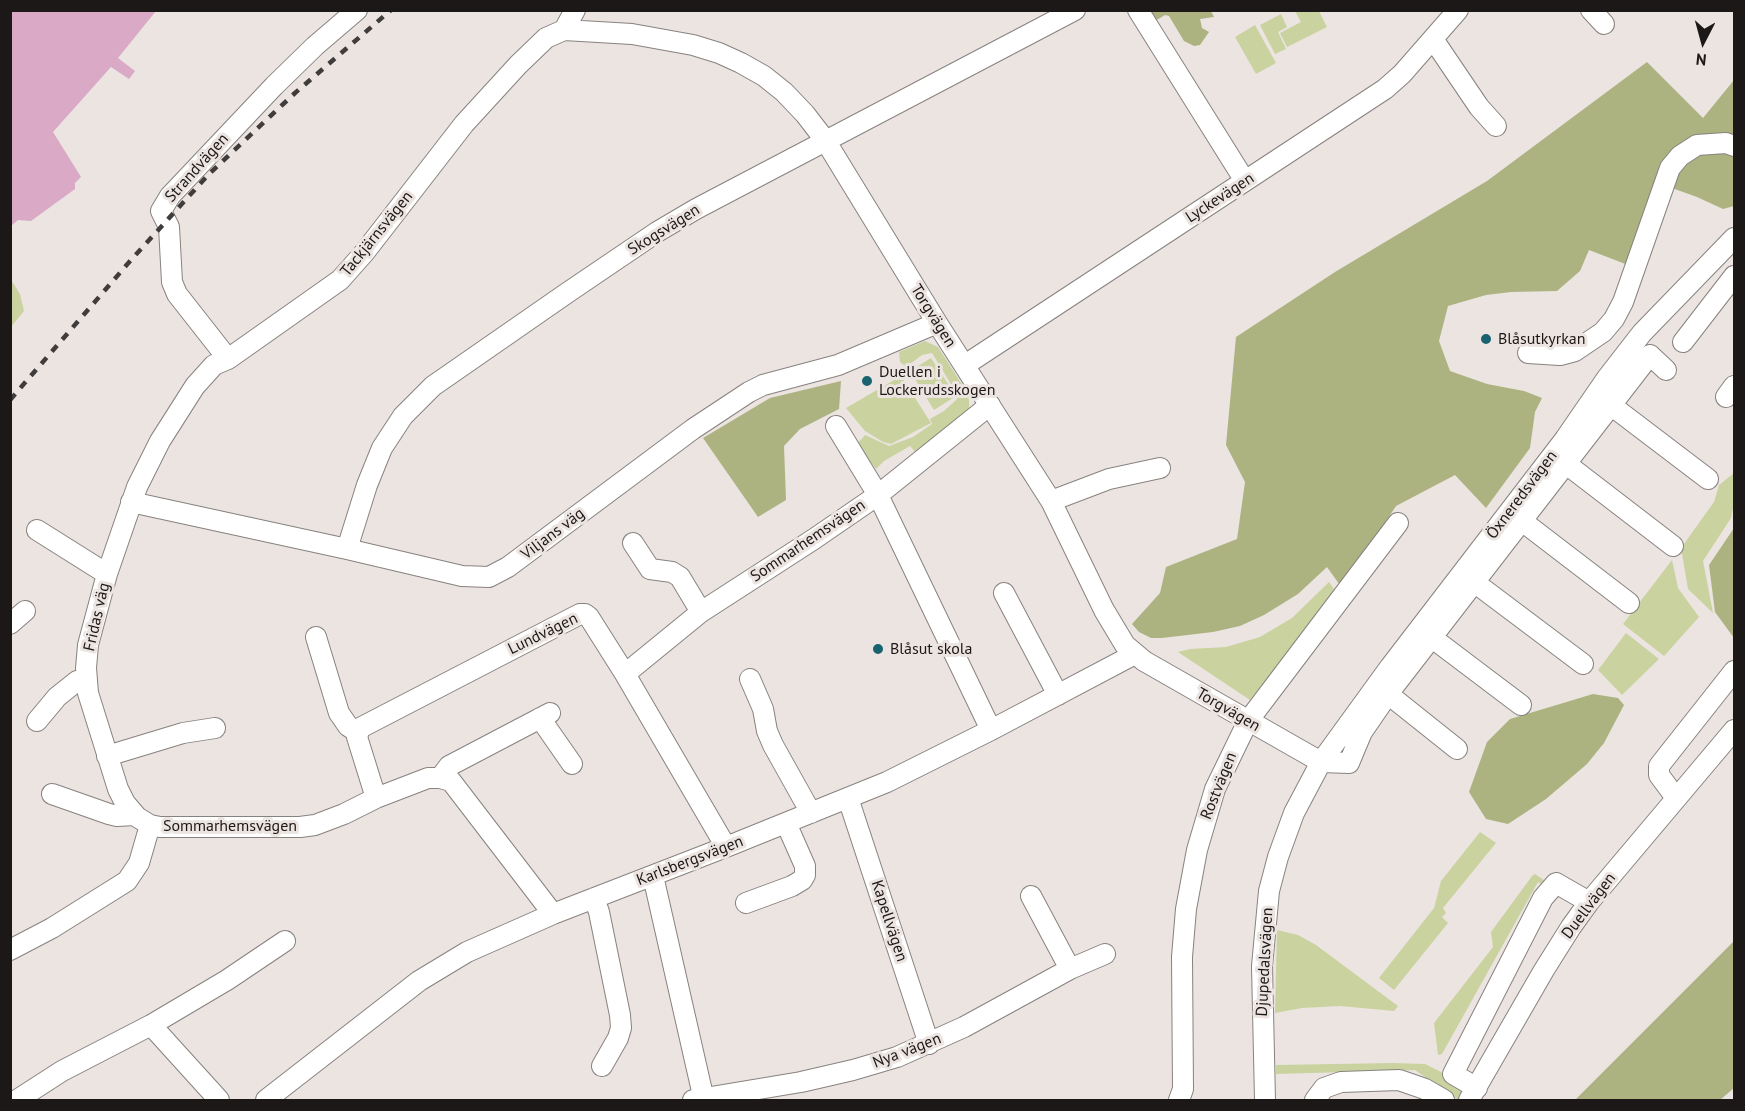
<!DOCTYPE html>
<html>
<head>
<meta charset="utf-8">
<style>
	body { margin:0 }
	#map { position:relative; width:1745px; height:1111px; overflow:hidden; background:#ebe4e1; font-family:"PT Sans",sans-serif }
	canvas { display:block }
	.frame { position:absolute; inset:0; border:12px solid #1b1817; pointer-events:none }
	.north { position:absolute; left:1673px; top:12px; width:60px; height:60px; -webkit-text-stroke:4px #ebe4e1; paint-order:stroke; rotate:186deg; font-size:16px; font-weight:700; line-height:24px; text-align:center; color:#1b1817 }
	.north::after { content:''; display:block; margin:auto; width:21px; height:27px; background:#1b1817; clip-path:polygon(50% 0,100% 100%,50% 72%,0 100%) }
</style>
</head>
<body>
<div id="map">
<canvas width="1745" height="1111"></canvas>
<div class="frame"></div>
<div class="north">N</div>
</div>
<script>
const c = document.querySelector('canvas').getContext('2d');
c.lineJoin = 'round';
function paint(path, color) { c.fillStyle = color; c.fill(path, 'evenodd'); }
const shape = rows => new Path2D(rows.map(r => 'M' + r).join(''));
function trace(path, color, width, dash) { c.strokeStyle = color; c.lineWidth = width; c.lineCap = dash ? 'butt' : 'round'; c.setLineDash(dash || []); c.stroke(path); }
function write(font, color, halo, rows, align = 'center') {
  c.font = font + ' "PT Sans",sans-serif'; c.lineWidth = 6; c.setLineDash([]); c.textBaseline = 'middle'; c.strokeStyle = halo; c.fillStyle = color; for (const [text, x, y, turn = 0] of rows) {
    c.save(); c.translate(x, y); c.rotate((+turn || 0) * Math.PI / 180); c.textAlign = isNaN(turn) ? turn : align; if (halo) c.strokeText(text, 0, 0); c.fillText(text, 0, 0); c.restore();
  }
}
paint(shape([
	[1295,11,1319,11,1327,27,1287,47,1280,33,1301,22],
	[1281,14,1287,27,1278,32,1286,49,1275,54,1260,25],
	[1255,25,1276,63,1256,74,1235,37],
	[10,278,20,294,24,311,11,327],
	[925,341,938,347,963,386,969,396,969,410,917,454,910,446,884,461,876,469,857,444,865,435,889,446,913,437,932,424,930,419,944,411,957,399,957,394,932,353,922,355,906,367,900,362,899,352],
	[931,358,956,396,934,410,910,371],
	[901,376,931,423,891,444,883,442,865,431,846,408],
	[1734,473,1734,503,1731,518,1703,561,1713,613,1688,589,1681,548,1714,502,1719,485],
	[1672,560,1678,588,1699,617,1664,656,1623,624],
	[1329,582,1336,592,1250,700,1178,652,1190,649,1226,647,1260,637,1292,618],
	[1626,633,1659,659,1622,695,1598,670],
	[1480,832,1496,843,1443,908,1446,913,1442,917,1448,923,1394,990,1379,978,1434,908,1441,881],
	[1535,874,1548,883,1547,887,1538,882,1442,1054,1438,1055,1434,1023,1493,947,1491,932,1532,876],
	[1277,930,1298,935,1316,945,1398,1006,1394,1011,1340,1006,1302,1008,1275,1013],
	[1393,1063,1425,1064,1441,1072,1465,1090,1458,1100,1415,1070,1276,1074,1276,1065]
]), '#cad39f');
paint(shape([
	[1147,11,1211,11,1214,17,1200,19,1202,28,1209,32,1200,45,1194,46,1184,41,1169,16,1165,15,1155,21],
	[1647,62,1703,118,1734,80,1734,206,1723,209,1697,197,1658,183,1628,265,1589,250,1580,271,1557,291,1511,292,1486,295,1448,306,1439,341,1450,371,1487,384,1524,391,1542,398,1535,412,1530,448,1486,508,1455,475,1396,506,1342,588,1327,567,1298,594,1264,615,1240,626,1213,632,1162,638,1151,638,1139,632,1132,624,1160,593,1166,567,1237,539,1245,482,1226,445,1236,337,1335,272,1487,181],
	[841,381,839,409,800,429,784,446,786,500,758,517,703,438,770,398],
	[1734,528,1733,594,1734,638,1715,612,1709,565],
	[1593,694,1618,698,1624,705,1604,743,1587,764,1546,799,1508,824,1486,819,1469,792,1487,742,1510,719],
	[1734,941,1734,1088,1720,1100,1575,1100]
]), '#acb381');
paint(shape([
	[11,10,156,11,118,58,135,71,129,79,111,67,53,132,81,177,75,183,75,189,31,221,18,220,11,226]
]), '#daa9c6');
const minor = shape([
	[1138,10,1245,181],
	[1591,10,1604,24],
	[564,30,632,34,693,45,719,53,741,63,764,76,784,92,805,114,825,140,937,323,1051,501,1104,610,1125,645,1144,661,1321,762,1349,763,1362,732,1388,694,1650,355,1666,370],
	[1433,39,1479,107,1496,126],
	[1683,342,1734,276],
	[1528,353,1560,355,1575,351,1603,332,1614,319,1623,302,1670,168,1680,156,1697,145,1726,143,1734,146],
	[228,359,177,294,172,282,169,227,161,211,170,196,274,86,315,46,357,10],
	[965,365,1385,89,1402,74,1458,10],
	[1726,397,1734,386],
	[1612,406,1708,479],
	[836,426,878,495,991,730],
	[1565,463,1673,546],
	[1051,501,1109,479,1160,468],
	[131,502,347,549,462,576,489,577,508,567,693,429,749,392,763,385,838,365,937,323],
	[1522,521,1629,603],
	[37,530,107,574],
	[633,543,650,569,672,572,680,577,701,612],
	[347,549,367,485,382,448,403,416,433,386,567,293,657,232,696,209,1075,10],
	[1474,582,1583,664],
	[1004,593,1058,695],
	[10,624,25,611],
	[316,637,339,713,348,726,357,732],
	[1431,637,1521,705],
	[625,674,701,612,814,539,878,495,990,405],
	[750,679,763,709,767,731,773,745,811,813],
	[1388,694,1457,749],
	[550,713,449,766,440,778,428,778,376,798,344,814,315,825,300,827,160,827,150,825,137,817,125,803,118,789,88,693,86,668,88,645,107,574,137,487,160,441,195,386,214,365,228,359,340,280,364,253,464,124,518,65,546,38,564,30,575,10],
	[540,718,572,764],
	[37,721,57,697,77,681,86,679],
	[107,756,183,733,215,728],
	[440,778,451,781,553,914],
	[52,794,109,814,117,816,135,815],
	[376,798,357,737,360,728,580,614,585,614,589,617,625,674,726,847],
	[848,798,929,1044],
	[1676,798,1659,775,1659,766,1734,671],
	[653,876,704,1100],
	[1031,896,1070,969],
	[594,898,599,912,620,1015,621,1028,618,1038,602,1066],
	[746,903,792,886,802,880,805,875,805,866,786,823],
	[10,950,52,928,127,881,139,863,150,825],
	[151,1025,227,980,285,941],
	[1477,1088,1453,1074,1543,898,1556,883,1589,902],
	[17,1100,62,1071,151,1025,219,1100],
	[266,1100,419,981,467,952,553,914,726,847,887,782,991,730,1135,654],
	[693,1100,801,1082,853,1070,897,1057,964,1027,1070,969,1105,954],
	[1179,1100,1183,1089,1182,957,1186,909,1197,850,1215,789,1248,721,1398,523],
	[1265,1100,1262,966,1269,891,1278,857,1294,813,1321,762,1390,667,1565,439,1607,378,1642,333,1734,238],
	[1315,1100,1324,1088,1341,1082,1399,1080,1425,1089,1444,1100],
	[1469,1100,1544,970,1571,927,1589,902,1734,730]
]);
trace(minor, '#88827f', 22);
trace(minor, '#fff', 20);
trace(shape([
	[10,400,131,260,209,174,295,93,391,10]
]), '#403c3b', 4.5, [8, 8]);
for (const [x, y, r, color] of [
	[1486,339,6,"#196270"],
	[867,381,6,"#196270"],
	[878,649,6,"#196270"]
]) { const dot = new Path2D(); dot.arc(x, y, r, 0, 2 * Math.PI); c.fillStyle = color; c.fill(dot); trace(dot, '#ebe4e1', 2); }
write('16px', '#1b1817', '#ebe4e1', [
	["Strandvägen",197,168,-48],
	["Lyckevägen",1220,198,-33],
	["Skogsvägen",664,230,-32],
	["Tackjärnsvägen",377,234,-51],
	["Torgvägen",933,316,58],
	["Öxneredsvägen",1522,495,-53],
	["Viljans väg",553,534,-37],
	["Sommarhemsvägen",808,541,-34],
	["Fridas väg",97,617,-77],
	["Lundvägen",543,634,-26],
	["Torgvägen",1228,710,30],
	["Rostvägen",1219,786,-68],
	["Sommarhemsvägen",230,826],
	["Karlsbergsvägen",690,861,-21],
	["Duellvägen",1589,906,-53],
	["Kapellvägen",889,921,72],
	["Djupedalsvägen",1265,962,-87],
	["Nya vägen",907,1051,-21]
]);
write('16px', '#1b1817', '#ebe4e1', [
	["Blåsutkyrkan",1498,339],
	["Duellen i",879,372],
	["Lockerudsskogen",879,390],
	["Blåsut skola",890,649]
], 'left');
</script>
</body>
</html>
